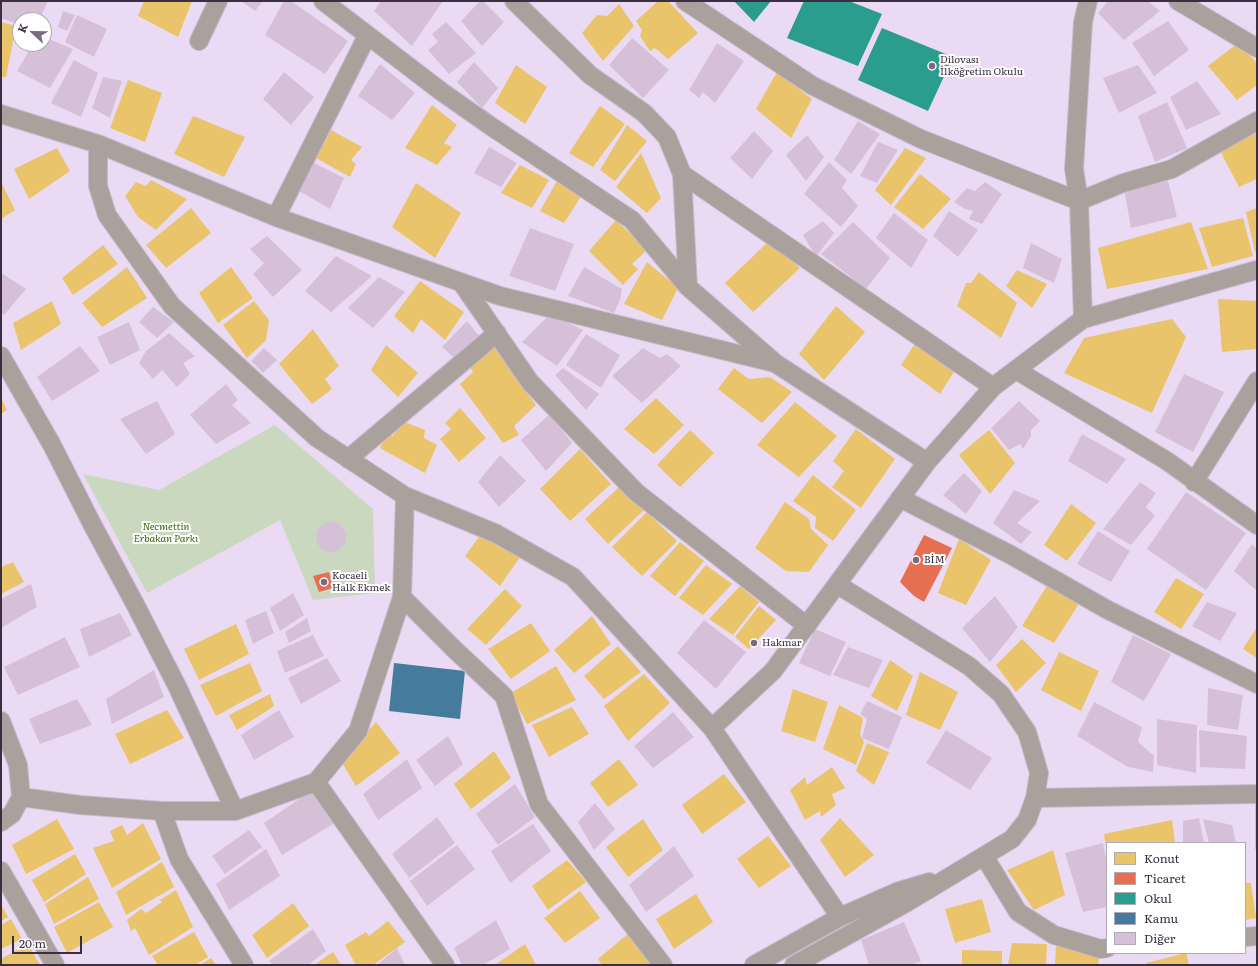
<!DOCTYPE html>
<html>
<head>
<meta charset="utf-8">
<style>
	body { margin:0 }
	#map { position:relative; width:1258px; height:966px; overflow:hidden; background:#ebdaf4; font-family:Literata,serif }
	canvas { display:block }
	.frame { position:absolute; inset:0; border:2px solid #3a2f41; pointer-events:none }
	.legend { position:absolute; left:1106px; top:842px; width:140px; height:112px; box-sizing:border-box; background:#fefefe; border:1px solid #b0abb2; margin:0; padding:5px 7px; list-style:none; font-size:12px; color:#3a2f41 }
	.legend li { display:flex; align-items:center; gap:8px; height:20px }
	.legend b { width:20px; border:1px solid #b0abb2 }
	.north { position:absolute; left:12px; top:12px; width:40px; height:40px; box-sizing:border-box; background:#fefefe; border:1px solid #b0abb2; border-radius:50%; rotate:292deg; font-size:11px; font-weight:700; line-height:16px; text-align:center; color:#3a2f41 }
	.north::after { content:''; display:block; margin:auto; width:14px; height:18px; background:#786b80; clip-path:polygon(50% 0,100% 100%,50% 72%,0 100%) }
	.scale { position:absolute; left:12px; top:936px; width:70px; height:18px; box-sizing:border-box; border:2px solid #3a2f41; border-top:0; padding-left:5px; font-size:12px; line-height:14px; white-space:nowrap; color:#3a2f41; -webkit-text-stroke:3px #fefefe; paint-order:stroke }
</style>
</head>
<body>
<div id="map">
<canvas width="1258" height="966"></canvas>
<div class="frame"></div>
<ul class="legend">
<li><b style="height:11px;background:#e9c46a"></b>Konut</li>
<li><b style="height:11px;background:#e76f51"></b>Ticaret</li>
<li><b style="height:11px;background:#2a9d8f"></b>Okul</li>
<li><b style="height:11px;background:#457b9d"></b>Kamu</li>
<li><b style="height:11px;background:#d6c0d7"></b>Diğer</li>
</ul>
<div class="north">K</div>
<div class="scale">20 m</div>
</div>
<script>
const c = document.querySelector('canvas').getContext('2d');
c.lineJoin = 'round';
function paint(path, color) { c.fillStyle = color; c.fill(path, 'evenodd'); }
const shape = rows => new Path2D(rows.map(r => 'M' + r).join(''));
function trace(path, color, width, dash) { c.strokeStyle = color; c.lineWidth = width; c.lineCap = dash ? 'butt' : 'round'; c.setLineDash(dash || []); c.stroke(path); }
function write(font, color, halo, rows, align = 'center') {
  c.font = font + ' Literata,serif'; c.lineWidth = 4; c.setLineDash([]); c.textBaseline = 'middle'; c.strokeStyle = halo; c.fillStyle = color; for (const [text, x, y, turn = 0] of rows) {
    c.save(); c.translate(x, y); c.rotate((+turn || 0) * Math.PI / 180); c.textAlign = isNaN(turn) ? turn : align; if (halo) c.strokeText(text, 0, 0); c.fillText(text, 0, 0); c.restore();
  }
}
paint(shape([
	[275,425,373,509,375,593,313,600,280,520,147,593,83,474,159,490]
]), '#cad8c0');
paint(shape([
	[144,1,192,1,178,37,138,16],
	[658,1,668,1,698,33,668,59,655,48,650,51,640,36,642,30,636,21],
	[619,4,634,26,603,61,582,33,597,15,607,16],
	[1,22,16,26,6,77,1,77],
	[1238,43,1257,63,1257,85,1237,100,1208,66],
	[516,65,547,87,525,124,495,103],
	[777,72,812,99,791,138,756,109],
	[128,80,162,93,145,142,110,128],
	[432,105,457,125,444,143,452,147,437,165,405,148],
	[600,106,625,124,593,167,569,153],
	[193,116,245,137,224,177,174,154],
	[627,125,647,141,615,181,600,170],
	[331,130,362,147,351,160,356,164,350,177,316,158],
	[1257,133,1257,179,1239,187,1219,149],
	[57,148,70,171,29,199,14,169],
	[905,148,926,158,891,205,875,190],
	[641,153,661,198,647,213,616,187],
	[520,165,549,180,532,208,501,193],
	[920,174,951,199,923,229,894,207],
	[558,179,582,195,564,223,540,211],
	[151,180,187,199,156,230,138,217,125,196,136,182,146,186],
	[1,182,15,210,1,219],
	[416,183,461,213,435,258,392,227],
	[191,208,211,233,166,268,146,245],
	[1257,208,1257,251,1255,252,1246,212],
	[1243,218,1253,256,1212,267,1199,228],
	[616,220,647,250,632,264,638,269,623,285,589,251],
	[1191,222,1208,269,1107,289,1098,248],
	[769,241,800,268,753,312,725,283],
	[103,245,118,264,73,295,62,278],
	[647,262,678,288,662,320,624,304],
	[127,267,147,298,102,327,82,303],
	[231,267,253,298,218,323,199,293],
	[1017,270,1047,284,1032,308,1006,286],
	[979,272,1017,303,1001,338,957,306,966,283,971,283],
	[420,281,464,312,445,340,421,319,413,333,394,316],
	[1218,299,1257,301,1257,349,1222,352],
	[52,301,61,324,21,350,13,323],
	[254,301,269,320,266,340,247,358,223,325],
	[836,306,865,332,824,380,799,354],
	[1172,319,1186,337,1152,413,1064,373,1084,338],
	[313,329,339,366,325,379,332,389,312,404,279,364],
	[916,342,957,367,940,394,901,365],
	[386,345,418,373,398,397,371,370],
	[494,347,536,405,514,426,519,435,503,443,460,384,473,372,470,368],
	[734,368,749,379,770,377,792,392,762,423,718,389],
	[1,397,7,410,1,414],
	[656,398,684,425,654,454,624,429],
	[795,402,837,436,799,477,757,445],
	[460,408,486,438,459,462,440,439,451,429,445,423],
	[402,421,425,430,424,438,437,445,425,473,380,448,388,433,393,436],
	[856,429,895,459,861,508,832,487,844,471,833,461],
	[690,430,714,453,680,487,657,465],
	[989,430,1015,463,990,494,959,455],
	[580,449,611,484,570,521,540,489],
	[813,475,856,510,833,541,815,528,816,517,793,501],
	[619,487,644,510,608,544,585,519],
	[785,502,809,519,811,529,828,545,809,572,786,571,755,548],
	[1071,504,1096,523,1067,561,1044,545],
	[647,512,677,541,642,576,612,547],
	[481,534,520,557,500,586,465,556],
	[959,539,991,560,966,605,938,593],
	[680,542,704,561,675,596,650,576],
	[13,562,24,582,1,594,1,567],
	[706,565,732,584,703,615,679,598],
	[1176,578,1204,594,1181,629,1154,612],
	[1048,584,1080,602,1054,643,1022,626],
	[740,586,759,602,733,635,709,619],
	[505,589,522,606,486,645,467,629],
	[759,606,776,620,749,649,735,637],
	[592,616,611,644,574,673,554,650],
	[531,623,550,651,511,679,488,649],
	[236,624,249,654,199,680,184,649],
	[1257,627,1257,658,1243,649],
	[1022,639,1046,663,1016,692,996,665],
	[618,646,641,672,604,699,584,676],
	[1059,652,1099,671,1081,711,1041,690],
	[890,660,913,676,897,711,871,696],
	[250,663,262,691,216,716,200,685],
	[556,666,576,700,527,724,511,693],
	[920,672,958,692,940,730,906,715],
	[644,674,670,703,628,741,604,706],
	[793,689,828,702,815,742,781,731],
	[270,694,274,706,237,730,229,715],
	[839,705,863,718,860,734,864,742,856,765,823,749],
	[572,707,589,734,549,757,532,725],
	[167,710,184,738,130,764,115,734],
	[376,722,400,753,356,786,341,761],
	[867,743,889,752,874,785,856,771],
	[494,751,511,778,471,809,454,784],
	[619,759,638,785,608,807,590,783],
	[832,767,845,788,832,794,836,805,821,817,820,811,805,820,790,790,805,777,807,785],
	[724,774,746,802,702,834,682,805],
	[1255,800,1257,801,1257,849,1255,849],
	[840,818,874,855,845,877,820,840],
	[57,819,74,849,26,874,12,845],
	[643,819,663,850,628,877,606,847],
	[1172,820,1175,843,1107,843,1106,847,1104,834],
	[143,823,161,859,112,888,93,848,114,841,110,831,122,825,127,835],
	[768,836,791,866,759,888,737,859],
	[1053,850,1065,895,1034,910,1007,870],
	[75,854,86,874,44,902,32,880],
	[567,860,586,882,548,910,532,886],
	[162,862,174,887,126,915,116,892],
	[88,877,99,899,54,924,45,904],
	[1245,883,1251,883,1256,918,1245,920],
	[176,890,193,927,149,955,135,928,131,931,127,920,141,909,146,913,162,902,160,900],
	[580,891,600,918,565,943,544,918],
	[696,894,713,922,674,949,656,919],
	[982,899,991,932,955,943,945,909],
	[99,902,113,927,67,953,54,927],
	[293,903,309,926,267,958,252,935],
	[1,904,8,917,1,921],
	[11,919,22,939,1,949,1,925],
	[388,921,405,942,373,965,356,965,345,945,366,932,369,936],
	[194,932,208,957,195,965,158,965,152,956],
	[630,932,653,965,602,965,598,959],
	[1012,943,1047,944,1046,965,1008,965],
	[28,944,40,965,1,965,1,959],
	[525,944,536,965,495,965],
	[1056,946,1101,949,1098,965,1055,965],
	[962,950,1002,951,1002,965,962,965],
	[333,952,341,965,314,965],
	[1186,953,1189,965,1147,965,1146,963],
	[211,958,216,965,200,965]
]), '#e9c46a');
paint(shape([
	[924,535,952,548,924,602,914,596,900,582],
	[329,572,333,588,319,592,313,576]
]), '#e76f51');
paint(shape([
	[734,1,771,1,754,22],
	[804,1,849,1,882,14,858,66,787,38],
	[882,28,953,57,928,111,858,80]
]), '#2a9d8f');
paint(shape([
	[394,663,465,671,460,719,389,711]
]), '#457b9d');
paint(shape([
	[1,1,48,1,39,20,20,20,20,25,1,18],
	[241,1,263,1,255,11],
	[284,1,291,1,348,41,325,74,265,35],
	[381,1,443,1,412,46,374,11],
	[480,1,483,1,504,22,482,46,461,21],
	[1108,1,1148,1,1160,11,1124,40,1098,13],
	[63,11,75,15,67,31,58,27],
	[77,15,107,29,94,57,65,42],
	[1168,21,1189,50,1154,76,1132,43],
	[446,22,476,53,449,74,428,50,438,42,432,34],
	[44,37,73,49,50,88,17,71,33,44,44,44],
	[632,38,669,70,643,98,609,65],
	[717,43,744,61,715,103,703,92,699,98,689,90],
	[74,60,98,73,81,117,51,103],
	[474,62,498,88,482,108,457,82],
	[380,64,415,93,392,120,358,96],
	[1138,65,1157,93,1119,113,1103,78],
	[284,72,314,97,291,125,263,99],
	[103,77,122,81,110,118,92,108],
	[1197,81,1221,114,1186,130,1170,97],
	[1167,102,1187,148,1155,162,1138,116],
	[858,121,880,134,851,174,834,160],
	[754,131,773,151,752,179,730,158],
	[807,135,824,157,806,181,786,155],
	[878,142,898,150,877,183,860,176],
	[489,147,517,163,501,187,474,173],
	[829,162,847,180,842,188,858,206,841,227,804,194],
	[314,163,344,178,330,209,299,191],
	[1168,181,1177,217,1131,228,1124,189],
	[985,182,1002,194,982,224,969,219,973,211,965,209,954,202,967,188,975,191],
	[949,211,978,230,958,257,933,236],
	[894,213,928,240,911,268,876,238],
	[823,221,834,233,816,257,803,235],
	[853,222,890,258,866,289,821,254],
	[530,228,574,244,555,291,509,276],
	[267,236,302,270,273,297,253,274,264,263,250,249],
	[1031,243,1062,259,1054,283,1023,268],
	[336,256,372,276,331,312,305,291],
	[584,267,622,289,620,300,614,313,568,296],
	[1,273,26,289,4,315,1,313],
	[379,277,405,292,373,328,348,308],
	[153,307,174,322,157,338,139,322],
	[550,314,583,330,557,366,522,342],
	[467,321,479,336,457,360,442,347],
	[129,322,140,350,110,365,97,337],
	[169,333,195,356,183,363,190,374,177,387,162,370,153,379,139,363,146,351],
	[586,334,620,355,601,388,566,365],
	[80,346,100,371,52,401,37,377],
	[264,348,277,360,263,373,251,361],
	[643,348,660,358,667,354,681,366,642,403,612,376],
	[563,368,599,394,586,410,555,375],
	[1184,374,1224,392,1193,452,1155,432],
	[226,384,238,400,232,405,251,423,216,444,190,415],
	[157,401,175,434,146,454,120,419],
	[1019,401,1040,421,1031,430,1031,436,1023,449,1020,444,1009,450,991,428],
	[550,414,572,443,546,471,521,440],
	[1082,434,1126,459,1107,484,1068,461],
	[500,455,526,481,499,507,478,482],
	[964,473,982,491,966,514,943,495],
	[1140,482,1156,493,1146,507,1155,516,1131,545,1103,529],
	[1014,490,1040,501,1017,523,1032,532,1021,544,993,523],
	[1186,492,1246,533,1206,590,1147,549],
	'316 537a15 15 0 1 1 30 0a15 15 0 1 1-30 0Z',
	[1098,531,1130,551,1111,582,1077,564],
	[1252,544,1257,549,1257,591,1234,571],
	[31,584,37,607,1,628,1,599],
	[293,593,304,615,280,631,270,608],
	[995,596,1018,627,990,662,962,628],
	[1207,602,1237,613,1220,641,1192,626],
	[266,611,274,633,253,644,245,620],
	[120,613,132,635,89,657,80,629],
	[307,618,311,631,289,643,285,632],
	[704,620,746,652,716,689,677,653],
	[815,629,846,642,830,676,799,663],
	[313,635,324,656,285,673,277,651],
	[1133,635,1171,654,1144,701,1111,682],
	[65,637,80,667,18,695,4,667],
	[848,647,883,660,869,688,833,675],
	[327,658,341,681,301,704,288,678],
	[154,670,164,697,112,724,106,699],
	[1208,688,1243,695,1238,730,1207,725],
	[77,699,92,725,40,744,29,719],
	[867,701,902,717,889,749,862,738,867,719,860,714],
	[1094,702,1142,727,1138,742,1154,756,1153,772,1128,767,1077,736],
	[279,710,294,737,254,760,241,735],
	[673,712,694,737,653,768,634,746],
	[1157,719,1197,725,1196,773,1157,765],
	[946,730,992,758,970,790,926,763],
	[1199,730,1247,736,1245,769,1200,767],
	[448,736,463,764,435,786,416,760],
	[407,759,422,788,378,820,363,794],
	[515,784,535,817,498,845,476,814],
	[311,791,333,824,282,855,264,823],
	[595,803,615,829,594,850,578,822],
	[437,817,455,843,409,878,392,854],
	[1199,818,1204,843,1183,843,1183,821],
	[1203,819,1232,825,1236,843,1209,843],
	[533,824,551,851,510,883,491,851],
	[249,830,262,847,225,874,212,856],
	[1103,843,1107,864,1107,907,1083,912,1065,853],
	[457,845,475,869,427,906,410,881],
	[674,846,694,876,646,912,629,885],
	[266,849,280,876,229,910,216,884],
	[496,920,510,949,483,965,462,965,454,948],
	[904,922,921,961,912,965,869,965,861,940],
	[313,929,326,951,308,965,273,965,269,961],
	[397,948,405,965,377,965]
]), '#d6c0d7');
const minor = shape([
	[323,1,442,92,492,127,632,220,688,287,773,361],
	[514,1,590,75,644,113,667,137,682,174,688,287],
	[685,1,813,86,921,139,1079,201,1123,183,1172,169,1257,121],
	[1178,1,1257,48],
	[199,41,218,1],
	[1,114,98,144,98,186,107,215,172,306,317,438,405,496,495,533,573,577,712,728,840,917],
	[98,144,276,217,500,296,775,363,927,462],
	[682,174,993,387],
	[276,217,367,36],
	[461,282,530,382,636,492,807,626],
	[1083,319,1079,201,1074,169,1083,22,1088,1],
	[1,356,52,445,92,524,135,604,177,686,235,811],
	[1016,370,1167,461,1257,525],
	[348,459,497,333],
	[1194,482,1257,381],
	[405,496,402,597,453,648,504,696,539,804,663,965],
	[900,498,1011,555,1108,610,1257,684],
	[1,721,18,765,21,797,12,814,1,822],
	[712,728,773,671,927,462,993,387,1083,319,1257,270],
	[316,782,445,965],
	[21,797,80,805,162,811,235,811,316,782,358,731,402,597],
	[1035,798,1257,794],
	[162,811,179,859,244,965],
	[984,856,1018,912,1054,935,1101,949,1107,948],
	[1,871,55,965],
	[1245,937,1257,936],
	[754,965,840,917,899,891,929,882],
	[794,965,906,903,1012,839,1027,820,1035,798,1039,773,1027,732,1001,694,969,666,838,585]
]);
trace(minor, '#c7bacf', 20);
trace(minor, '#aba19c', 18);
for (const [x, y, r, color] of [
	[932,66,4,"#786b80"],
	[916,560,4,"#786b80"],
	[324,582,4,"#786b80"],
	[754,643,4,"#786b80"]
]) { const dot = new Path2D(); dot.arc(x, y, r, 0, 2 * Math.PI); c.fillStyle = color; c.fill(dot); trace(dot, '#fefefe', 1.5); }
write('10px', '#3a2f41', '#fefefe', [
	["Dilovası",940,60],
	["İlköğretim Okulu",940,72],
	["BİM",924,560],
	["Kocaeli",332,576],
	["Halk Ekmek",332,588],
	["Hakmar",762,643]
], 'left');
write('italic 10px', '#396509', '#fefefe', [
	["Necmettin",166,527],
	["Erbakan Parkı",166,539]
]);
</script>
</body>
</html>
